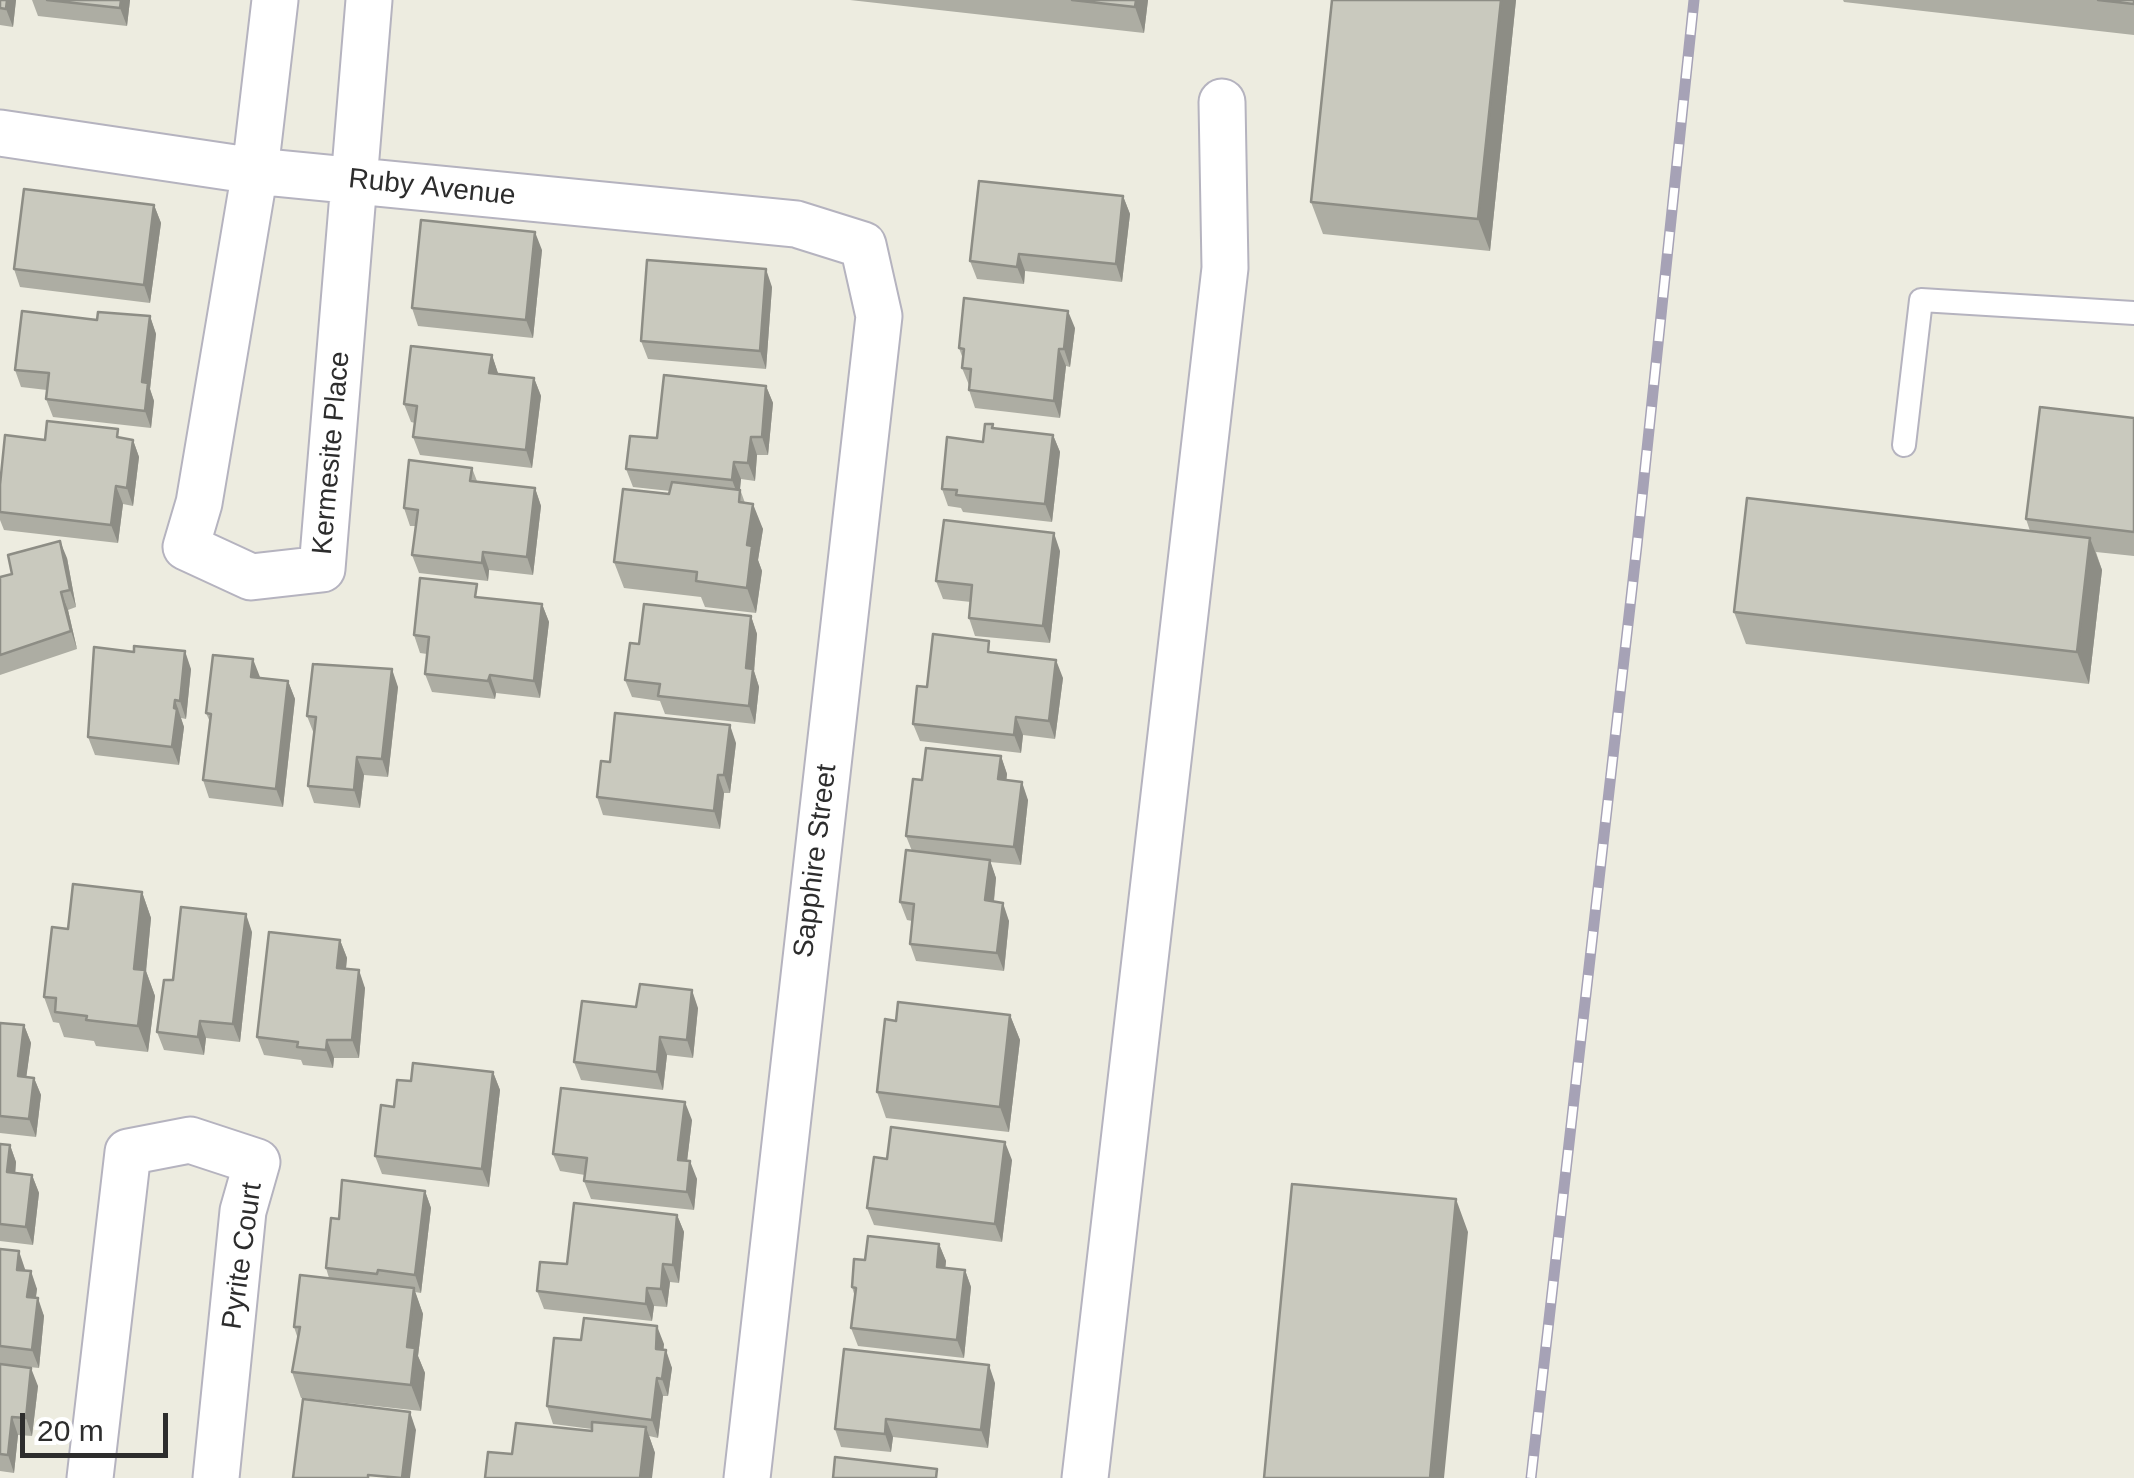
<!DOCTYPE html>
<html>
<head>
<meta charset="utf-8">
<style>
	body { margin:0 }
	#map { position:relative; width:2134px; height:1478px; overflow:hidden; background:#edece0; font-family:Arial,sans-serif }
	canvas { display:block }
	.scale { position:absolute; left:20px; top:1413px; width:148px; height:45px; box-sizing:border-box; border:5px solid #2d2d2d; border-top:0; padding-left:12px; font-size:30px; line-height:35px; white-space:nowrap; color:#2d2d2d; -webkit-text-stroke:8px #fff; paint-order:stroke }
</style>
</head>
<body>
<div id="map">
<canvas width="2134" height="1478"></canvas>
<div class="scale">20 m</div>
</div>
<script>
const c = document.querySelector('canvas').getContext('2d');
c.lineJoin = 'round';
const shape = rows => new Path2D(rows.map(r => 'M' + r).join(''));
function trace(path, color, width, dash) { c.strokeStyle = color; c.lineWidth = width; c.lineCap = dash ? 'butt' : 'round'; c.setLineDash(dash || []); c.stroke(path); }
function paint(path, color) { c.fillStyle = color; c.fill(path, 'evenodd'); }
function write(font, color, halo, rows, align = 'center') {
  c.font = font + ' Arial,sans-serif'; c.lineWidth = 8; c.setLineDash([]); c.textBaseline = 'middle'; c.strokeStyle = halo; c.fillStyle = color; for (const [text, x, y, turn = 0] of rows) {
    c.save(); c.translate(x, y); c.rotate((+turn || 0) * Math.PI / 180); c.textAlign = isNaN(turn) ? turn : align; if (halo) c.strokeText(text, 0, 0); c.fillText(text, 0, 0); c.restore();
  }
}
const service = shape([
	[1904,445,1921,300,2134,313]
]);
const minor = shape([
	[275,0,255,171,199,503,186,547,251,577,322,569,369,0],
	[0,133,255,171,796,224,863,245,879,316,747,1478],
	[90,1478,128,1152,190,1140,257,1162,243,1211,216,1478],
	[1085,1478,1225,268,1222,102]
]);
trace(service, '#b5b3bf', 26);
trace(minor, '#b5b3bf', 49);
trace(service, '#fff', 22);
trace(minor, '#fff', 45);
const rail = shape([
	[1531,1478,1637,545,1694,0]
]);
trace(rail, '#a6a2b6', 11);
trace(rail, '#fff', 8, [22]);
paint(shape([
	[0,0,16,0,13,27,0,25],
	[32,0,130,0,127,26,38,16],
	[850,0,1148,0,1144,33],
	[1332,0,1516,0,1490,251,1323,234,1311,202],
	[1843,0,2134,0,2134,35,1844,2],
	[1123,196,1130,214,1122,282,1025,271,1024,284,977,279,970,261],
	[154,205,161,223,150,303,20,287,14,269],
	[542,250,533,338,418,326,412,308],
	[772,287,766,369,648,359,641,341],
	[150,316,156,334,150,389,154,401,151,428,53,417,46,399,47,390,21,387,15,370,97,320],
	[1075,328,1070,367,1066,366,1060,418,975,408,969,390,969,385,962,368,963,359,959,348],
	[492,355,498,374,534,378,541,396,532,468,420,455,413,437,415,423,411,422,404,404],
	[766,386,773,403,768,455,757,455,755,481,741,479,740,489,745,503,763,529,758,560,762,571,756,613,705,607,701,597,624,588,614,562,669,494,670,491,633,487,626,469,657,438],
	[2134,418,2134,556,2096,552,2102,570,2089,684,1746,644,1734,612,2030,531,2026,519],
	[993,424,994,428,1053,435,1060,452,1052,522,963,512,961,508,948,506,942,489,983,442],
	[121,438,133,440,139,457,133,506,123,504,118,543,4,530,0,520,0,485,45,440],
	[472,468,477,481,535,488,541,506,533,575,489,570,488,581,419,573,412,555,416,526,410,526,404,508],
	[1060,551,1050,643,975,636,969,618,971,602,943,599,936,581],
	[67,558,76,607,68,610,77,649,0,675,0,577],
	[482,598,542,604,549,622,540,698,496,693,495,699,432,692,425,674,427,654,420,653,414,635],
	[751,616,757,634,754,671,759,687,755,724,665,714,660,701,632,697,625,680,639,644],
	[993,653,1063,678,1055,739,1023,735,1021,753,920,741,913,724],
	[191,669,186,719,181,718,184,727,179,765,95,755,88,737],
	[260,678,288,681,295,699,283,807,209,798,203,780,210,722,206,713],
	[398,687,388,777,364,775,360,808,314,803,308,786,314,734,307,716],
	[736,743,730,793,724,793,720,829,603,815,597,797,610,762],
	[1001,756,1007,774,1006,780,1028,800,1021,865,990,862,996,878,994,902,1009,921,1004,971,916,961,910,944,912,921,907,920,900,902,912,851,906,836,922,780],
	[142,892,151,918,146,971,155,996,148,1052,96,1046,94,1041,64,1037,59,1023,53,1022,44,997,68,929],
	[252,932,240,1042,206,1038,204,1055,164,1050,157,1032,173,980],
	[340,940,347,958,346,969,365,988,359,1058,334,1058,333,1068,303,1065,301,1060,264,1055,257,1037],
	[636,1007,698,1008,693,1058,667,1055,663,1090,581,1080,574,1062],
	[1010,1015,1020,1040,1009,1132,886,1118,877,1092,896,1021],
	[0,1023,24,1025,31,1043,26,1077,34,1078,41,1095,36,1137,0,1133],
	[493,1072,500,1090,489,1187,382,1174,375,1156,394,1107,411,1081],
	[692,1120,687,1161,697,1179,694,1210,591,1199,584,1181,585,1175,560,1171,553,1154],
	[0,1144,10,1145,16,1162,15,1173,32,1175,39,1193,33,1245,0,1241],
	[887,1159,1012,1160,1002,1242,874,1225,867,1208],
	[425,1191,431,1208,421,1293,415,1292,423,1314,418,1356,425,1373,421,1411,301,1398,292,1372,298,1339,294,1327,329,1278,326,1268,339,1219],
	[677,1215,684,1232,679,1283,670,1282,667,1307,654,1306,652,1321,544,1309,537,1291,567,1264],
	[939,1244,946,1261,945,1268,965,1270,971,1287,964,1358,858,1346,851,1328,855,1297,852,1287,865,1260],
	[0,1249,25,1269,37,1289,36,1298,44,1316,39,1368,0,1364],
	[581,1340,664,1344,663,1350,672,1368,668,1396,663,1396,658,1438,649,1436,655,1453,512,1454,592,1431,592,1429,553,1424,547,1406],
	[0,1364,38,1386,32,1436,18,1435,14,1473,0,1471],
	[995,1383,988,1448,893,1437,891,1452,841,1447,835,1429]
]), '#adada3');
paint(shape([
	[7,0,16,0,13,27,6,9],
	[121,0,130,0,127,26,120,8],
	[1136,0,1148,0,1144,33,1135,7],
	[1501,0,1516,0,1490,251,1478,219],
	[1123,196,1130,214,1122,282,1116,264],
	[154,205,161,223,150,303,144,285],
	[535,232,542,250,533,338,526,320],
	[1019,254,1025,271,1024,284,1017,267],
	[766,269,772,287,766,369,760,351],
	[1068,311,1075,328,1070,367,1064,349],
	[150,316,156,334,150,389,154,401,151,428,145,411,142,382],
	[1059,349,1066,366,1060,418,1054,401],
	[492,355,498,373,496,391,489,373],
	[534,378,541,396,532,468,526,450],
	[766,386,773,403,768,455,762,437],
	[1053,435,1060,452,1052,522,1045,504],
	[751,437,757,455,755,481,748,463],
	[133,440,139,457,133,506,127,488],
	[734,462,741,479,739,498,732,480],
	[116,486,123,504,118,543,111,525],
	[535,488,541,506,533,575,527,557],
	[753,504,763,529,758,560,762,571,756,613,747,588,747,545],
	[1054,533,1060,551,1050,643,1043,626],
	[2090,538,2102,570,2089,684,2077,652],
	[60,541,67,558,76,607,70,590],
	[483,552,489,570,488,581,482,563],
	[61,592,68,610,77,649,71,631],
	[542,604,549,622,540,698,534,681],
	[751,616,757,634,754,671,759,687,755,724,749,706,746,668],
	[185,651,191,669,186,719,180,701],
	[253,659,260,677,251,677],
	[1056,660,1063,678,1055,739,1049,721],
	[392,669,398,687,388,777,382,759],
	[490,675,496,693,495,699,488,681],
	[288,681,295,699,283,807,276,789],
	[175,700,184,727,179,765,172,747],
	[1016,717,1023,735,1021,753,1014,735],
	[730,725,736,743,730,793,724,775],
	[1001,756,1007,774,1005,796,998,779],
	[357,757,364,775,360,808,354,790],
	[718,775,724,793,720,829,714,811],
	[1022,782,1028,800,1021,865,1014,847],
	[990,860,996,878,992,918,985,900],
	[142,892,151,918,146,971,155,996,148,1052,138,1026,134,969],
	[1003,903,1009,921,1004,971,997,953],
	[246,914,252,932,240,1042,233,1024],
	[340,940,347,958,344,986,337,968],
	[359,970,365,988,359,1058,352,1040],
	[692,990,698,1008,693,1058,687,1040],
	[1010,1015,1020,1040,1009,1132,1000,1107],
	[200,1021,206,1038,204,1055,198,1037],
	[24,1025,31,1043,24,1094,18,1076],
	[660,1037,667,1055,663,1090,657,1072],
	[327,1040,334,1058,333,1068,326,1050],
	[493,1072,500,1090,489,1187,482,1169],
	[34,1078,41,1095,36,1137,29,1119],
	[685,1102,692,1120,685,1178,678,1160],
	[1005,1142,1012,1160,1002,1242,995,1224],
	[10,1145,16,1162,14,1190,7,1172],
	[690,1161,697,1179,694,1210,687,1192],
	[32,1175,39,1193,33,1245,26,1227],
	[425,1191,431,1208,421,1293,415,1275],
	[1456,1199,1468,1232,1444,1478,1430,1478],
	[677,1215,684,1232,679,1283,673,1265],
	[939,1244,946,1261,944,1284,937,1267],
	[19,1251,25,1269,23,1288,17,1270],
	[663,1264,670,1282,667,1307,661,1289],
	[965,1270,971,1287,964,1358,957,1340],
	[31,1271,37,1289,33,1315,27,1297],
	[414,1288,423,1314,418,1356,425,1373,421,1411,411,1385,407,1347],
	[647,1288,654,1306,652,1321,646,1304],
	[38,1298,44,1316,39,1368,32,1350],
	[657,1326,664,1344,662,1367,656,1349],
	[666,1350,672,1368,668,1396,662,1379],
	[989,1365,995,1383,988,1448,981,1430],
	[31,1368,38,1386,32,1436,26,1418],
	[657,1378,663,1396,658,1438,652,1420],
	[410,1412,416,1430,410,1478,402,1478],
	[12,1417,18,1435,14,1473,8,1455],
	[886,1419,893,1437,891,1452,885,1434],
	[646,1427,655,1453,652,1478,640,1478]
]), '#8d8d85');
const building = shape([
	[0,0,7,0,6,9,0,8,0,0],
	[47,0,121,0,120,8,47,0],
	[1072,0,1136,0,1135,7,1072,0],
	[1332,0,1501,0,1478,219,1311,202,1332,0],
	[2098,0,2134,0,2134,4,2098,0],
	[979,181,1123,196,1116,264,1019,254,1017,267,970,261,979,181],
	[24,189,154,205,144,285,14,269,24,189],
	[421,220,535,232,526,320,412,308,421,220],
	[647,260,766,269,760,351,641,341,647,260],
	[964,298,1068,311,1064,349,1059,349,1054,401,969,390,971,369,962,368,964,349,959,348,964,298],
	[22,311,97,320,98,312,150,316,142,382,148,383,145,411,46,399,49,373,15,370,22,311],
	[411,346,492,355,489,373,534,378,526,450,413,437,417,406,404,404,411,346],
	[664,375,766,386,762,437,751,437,748,463,734,462,732,480,626,469,630,436,657,438,664,375],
	[2040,407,2134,418,2134,532,2026,519,2040,407],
	[47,421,118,429,117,437,133,440,127,488,116,486,111,525,0,512,0,485,5,435,45,440,47,421],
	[985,424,993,424,992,428,1053,435,1045,504,956,495,957,490,942,489,947,437,983,442,985,424],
	[409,460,472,468,470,481,535,488,527,557,483,552,482,563,412,555,418,510,404,508,409,460],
	[672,482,740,490,739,502,753,504,747,545,752,546,747,588,696,581,697,572,614,562,623,489,669,494,672,482],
	[1747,498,2090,538,2077,652,1734,612,1747,498],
	[944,520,1054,533,1043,626,969,618,972,585,936,581,944,520],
	[60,541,70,590,61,592,71,631,0,655,0,577,12,574,8,555,60,541],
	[420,578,477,584,475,597,542,604,534,681,490,675,488,681,425,674,429,637,414,635,420,578],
	[644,604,751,616,746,668,753,669,749,706,658,696,660,684,625,680,630,643,639,644,644,604],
	[933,634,989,641,988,652,1056,660,1049,721,1016,717,1014,735,913,724,917,686,927,687,933,634],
	[134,646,185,651,180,701,175,700,174,708,177,709,172,747,88,737,94,647,134,652,134,646],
	[213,655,253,659,251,677,288,681,276,789,203,780,211,714,206,713,213,655],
	[313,664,392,669,382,759,357,757,354,790,308,786,316,717,307,716,313,664],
	[615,713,730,725,724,775,718,775,714,811,597,797,601,761,610,762,615,713],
	[926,748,1001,756,998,779,1022,782,1014,847,906,836,913,779,922,780,926,748],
	[906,850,990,860,985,900,1003,903,997,953,910,944,914,904,900,902,906,850],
	[73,884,142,892,134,969,145,970,138,1026,86,1020,87,1016,55,1012,56,998,44,997,52,927,68,929,73,884],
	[181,907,246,914,233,1024,200,1021,198,1037,157,1032,164,980,173,980,181,907],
	[269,932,340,940,337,968,359,970,352,1040,327,1040,326,1050,297,1047,298,1042,257,1037,269,932],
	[640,984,692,990,687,1040,660,1037,657,1072,574,1062,582,1001,636,1007,640,984],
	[898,1002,1010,1015,1000,1107,877,1092,885,1019,896,1021,898,1002],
	[0,1023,24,1025,18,1076,34,1078,29,1119,0,1116,0,1023],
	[413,1063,493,1072,482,1169,375,1156,381,1105,394,1107,397,1080,411,1081,413,1063],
	[561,1088,685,1102,678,1160,690,1161,687,1192,584,1181,587,1158,553,1154,561,1088],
	[891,1127,1005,1142,995,1224,867,1208,874,1157,887,1159,891,1127],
	[0,1144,10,1145,7,1172,32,1175,26,1227,0,1224,0,1144],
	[342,1180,425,1191,415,1275,378,1270,377,1274,326,1268,331,1218,339,1219,342,1180],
	[1292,1184,1456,1199,1430,1478,1264,1478,1292,1184],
	[574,1203,677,1215,673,1265,663,1264,661,1289,647,1288,646,1304,537,1291,540,1262,567,1264,574,1203],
	[868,1236,939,1244,937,1267,965,1270,957,1340,851,1328,856,1288,852,1287,854,1259,865,1260,868,1236],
	[0,1249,19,1251,17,1270,31,1271,27,1297,38,1298,32,1350,0,1346,0,1249],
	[300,1275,414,1288,407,1347,415,1348,411,1385,292,1372,300,1327,294,1327,300,1275],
	[584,1318,657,1326,656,1349,666,1350,662,1379,657,1378,652,1420,547,1406,554,1338,581,1340,584,1318],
	[844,1349,989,1365,981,1430,886,1419,885,1434,835,1429,844,1349],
	[0,1364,31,1368,26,1418,12,1417,8,1455,0,1454,0,1364],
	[303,1399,410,1412,402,1478,368,1475,368,1478,293,1478,303,1399],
	[592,1422,646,1427,640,1478,485,1478,488,1452,512,1454,516,1423,592,1431,592,1422],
	[835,1457,937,1469,936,1478,833,1478,835,1457]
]);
paint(building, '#c9c9be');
trace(building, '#8d8d85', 2.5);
write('28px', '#2d2d2d', '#fff', [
	["Ruby Avenue",432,188,6],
	["Kermesite Place",332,453,-85],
	["Sapphire Street",816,861,-83],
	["Pyrite Court",243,1256,-82]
]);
</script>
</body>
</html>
